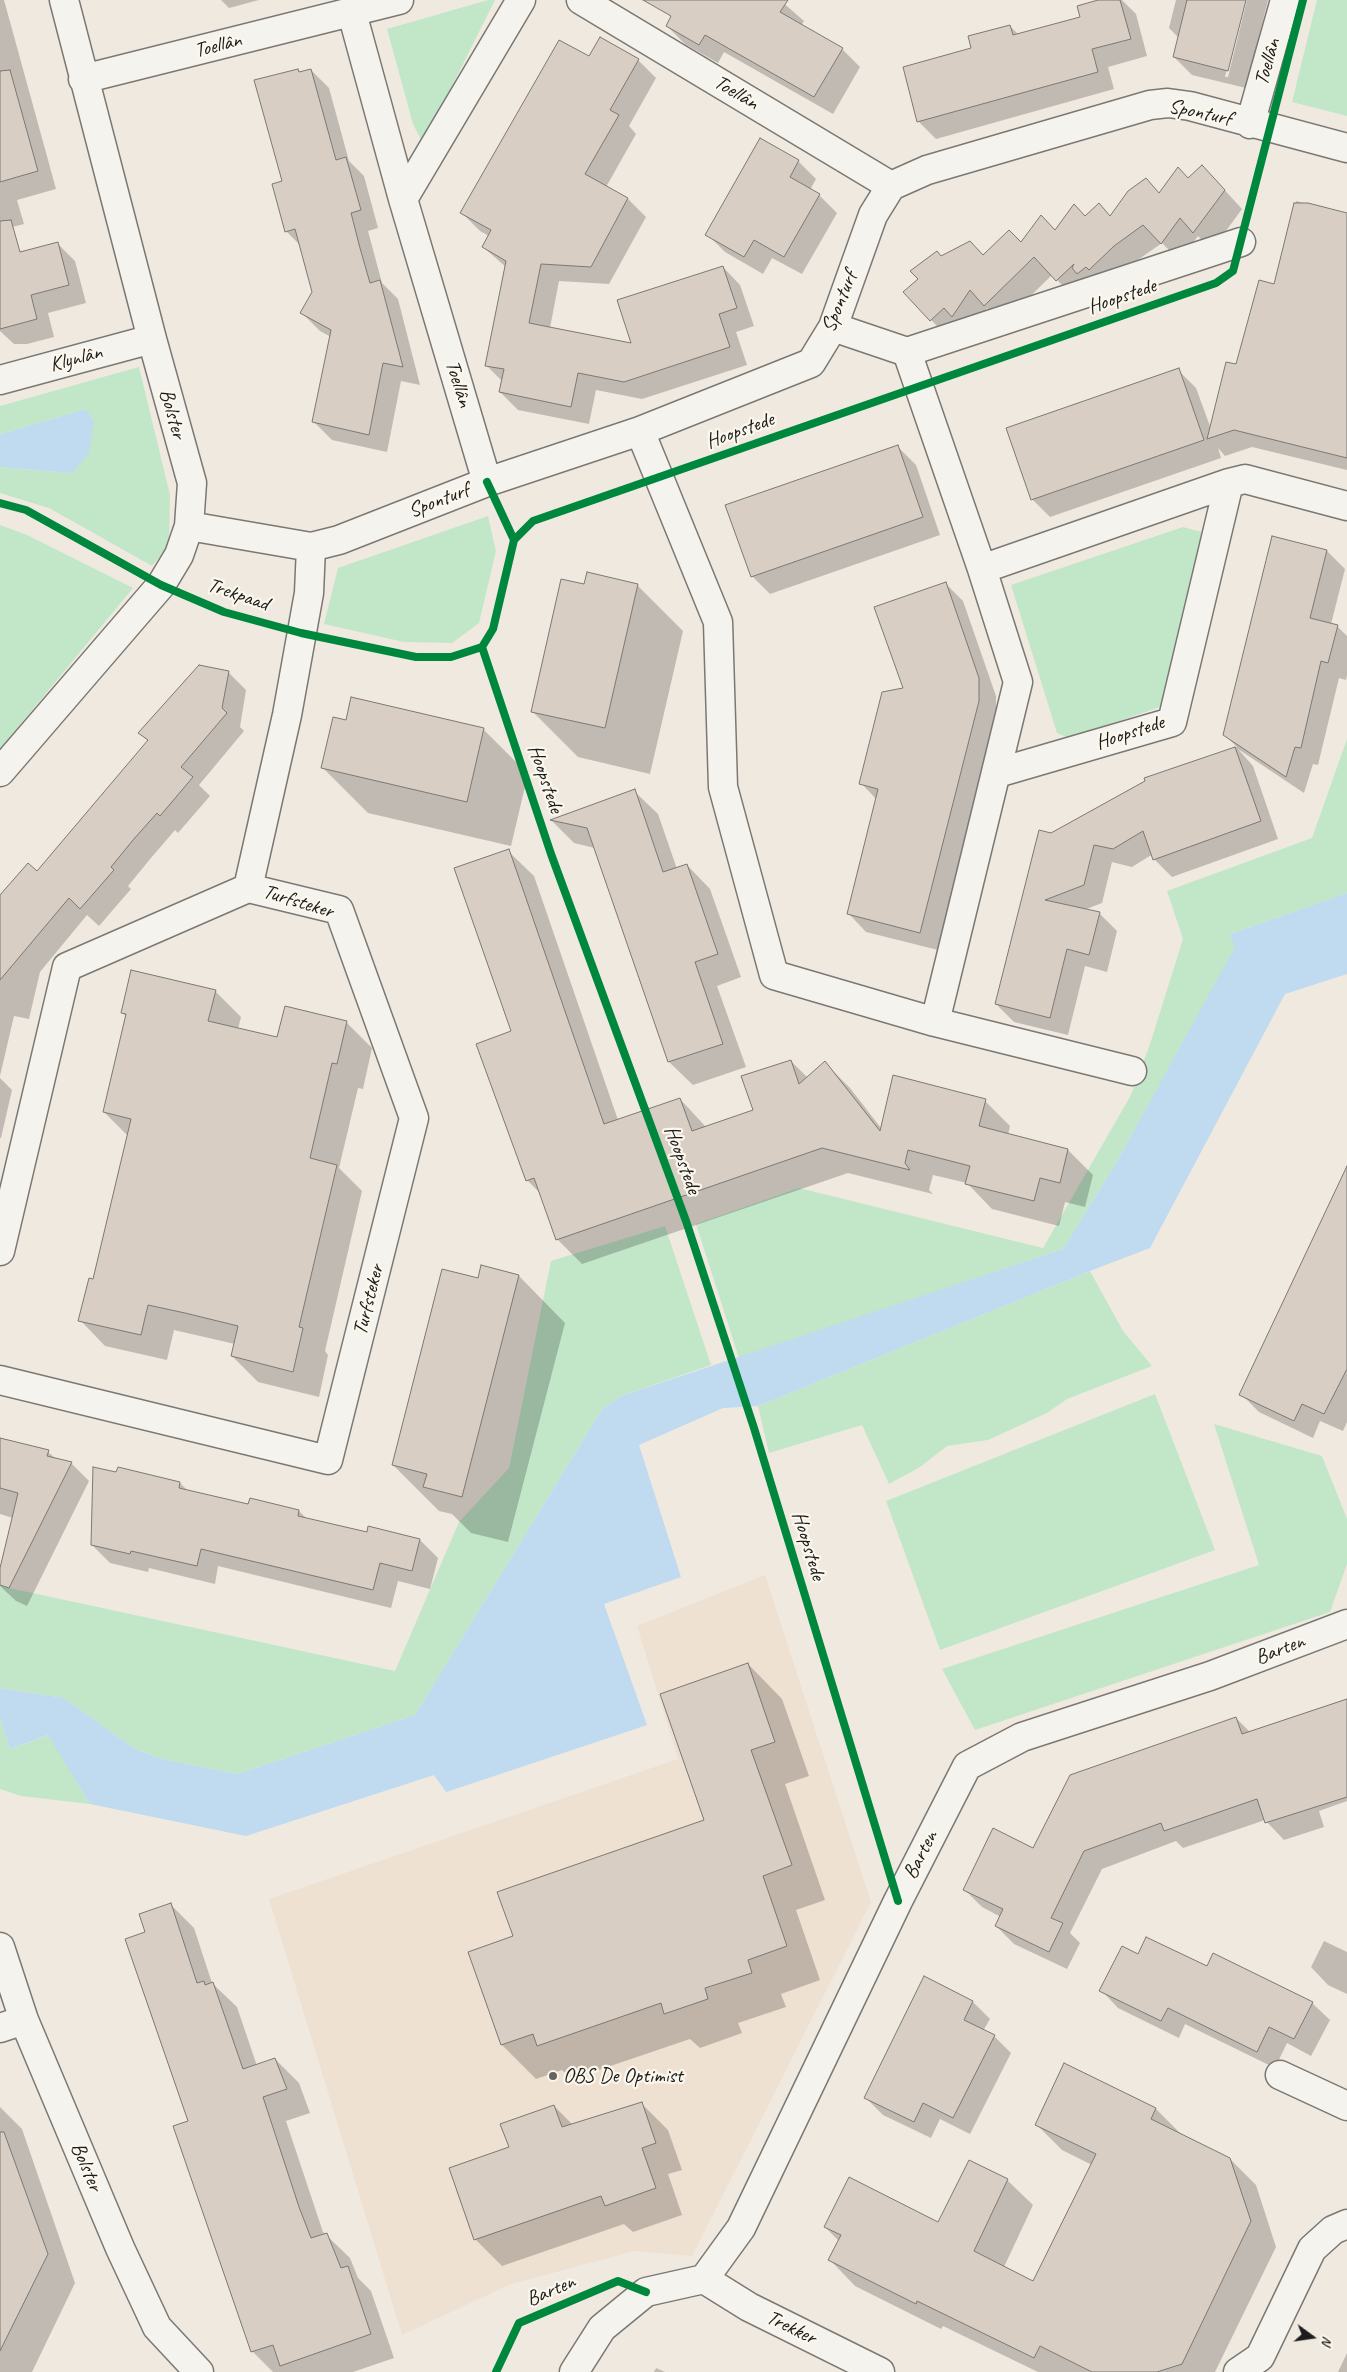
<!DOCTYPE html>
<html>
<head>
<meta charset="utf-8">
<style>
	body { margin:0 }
	#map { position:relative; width:1347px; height:2372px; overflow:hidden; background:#f0e9e0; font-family:Caveat,sans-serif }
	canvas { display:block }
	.north { position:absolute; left:1287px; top:2312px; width:50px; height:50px; -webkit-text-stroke:4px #fbf7ec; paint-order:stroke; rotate:104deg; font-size:14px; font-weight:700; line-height:20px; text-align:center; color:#1c1c1c }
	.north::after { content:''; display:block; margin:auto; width:18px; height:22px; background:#1c1c1c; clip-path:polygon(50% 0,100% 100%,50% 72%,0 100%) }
</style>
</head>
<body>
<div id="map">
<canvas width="1347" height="2372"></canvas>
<div class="north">N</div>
</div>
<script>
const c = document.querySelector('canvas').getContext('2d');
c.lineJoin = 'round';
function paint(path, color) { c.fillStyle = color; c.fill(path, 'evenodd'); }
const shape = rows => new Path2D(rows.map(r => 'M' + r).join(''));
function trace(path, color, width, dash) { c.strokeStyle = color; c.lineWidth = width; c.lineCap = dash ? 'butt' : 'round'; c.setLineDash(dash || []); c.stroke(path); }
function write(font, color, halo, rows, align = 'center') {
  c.font = font + ' Caveat,sans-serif'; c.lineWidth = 4.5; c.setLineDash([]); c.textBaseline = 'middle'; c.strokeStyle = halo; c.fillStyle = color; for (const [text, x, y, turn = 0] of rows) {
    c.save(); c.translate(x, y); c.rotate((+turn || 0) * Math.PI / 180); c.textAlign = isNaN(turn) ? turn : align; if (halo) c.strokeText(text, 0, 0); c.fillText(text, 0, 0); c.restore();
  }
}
paint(shape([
	[765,1575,871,1902,692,2256,635,2251,511,2284,402,2335,269,1899,678,1759,637,1626]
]), '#efe1d1');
paint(shape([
	[488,0,495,0,423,144,413,124,387,29],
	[1317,0,1347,0,1347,116,1292,102],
	[139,367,170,495,169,545,152,566,49,508,0,493,0,467,72,473,86,409,0,434,0,406],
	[488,516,496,551,479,623,452,643,404,642,324,624,338,568],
	[0,525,27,535,133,588,0,749],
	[1183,527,1202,532,1205,552,1160,707,1069,738,1057,733,1011,585],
	[1347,739,1347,893,1230,934,1236,947,1115,1165,1063,1249,739,1358,696,1224,799,1188,1043,1248,1131,1095,1150,1044,1183,939,1167,891,1312,838],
	[665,1226,711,1365,621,1396,602,1409,415,1715,237,1774,158,1758,132,1747,64,1698,0,1688,0,1586,395,1671,459,1522,509,1468,551,1261],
	[1090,1271,1123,1331,1152,1366,1067,1399,1047,1413,988,1440,947,1446,920,1467,889,1484,862,1425,769,1453,758,1406],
	[1155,1394,1215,1550,940,1650,886,1501],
	[1214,1424,1322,1456,1347,1519,1347,1564,1330,1612,975,1730,942,1669,1259,1565],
	[0,1718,10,1749,49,1735,90,1804,21,1796,0,1789]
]), '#c1e7c8');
paint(shape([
	[86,409,94,422,89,453,72,473,0,467,0,434],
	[1347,893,1347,974,1285,994,1150,1248,1090,1271,758,1406,723,1408,639,1445,681,1577,604,1604,647,1725,446,1792,434,1775,246,1836,90,1804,48,1735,10,1749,0,1718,0,1688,64,1698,132,1747,158,1758,237,1774,415,1715,602,1409,621,1396,1063,1249,1115,1165,1235,947,1230,934]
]), '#c0daef');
paint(shape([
	[0,0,4,0,56,189,17,200,24,224,0,230],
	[221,0,259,0,229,8],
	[663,0,780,0,804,21,801,26,842,49,860,67,833,114,724,52,718,63,685,44,667,26,676,10],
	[1103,0,1122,0,1136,14,1147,56,1108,67,1114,89,936,139,918,121,973,49,1010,26,1019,35,1082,18],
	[1176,0,1244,0,1225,77,1228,77,1247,0,1268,0,1246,88,1192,75,1174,57,1179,38,1169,28],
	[600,39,638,60,656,78,629,126,636,134,606,187,628,199,646,217,609,284,559,281,550,328,633,345,723,267,740,285,754,326,736,332,747,365,642,399,596,390,589,424,518,410,500,392,502,381,486,365,506,267,483,247,489,236,480,231,462,213,589,58],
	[298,70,301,73,311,70,329,88,349,161,364,176,378,228,368,231,382,283,398,299,420,385,401,381,387,452,332,440,314,422,331,337,320,331,302,313,314,292,301,246,286,231,284,181],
	[798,161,816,179,810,190,819,195,837,213,802,274,772,258,763,274,725,252,707,234],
	[1146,180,1160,194,1220,185,1242,209,1212,250,1198,236,1180,261,1162,243,1132,264,1075,298,1052,275,1003,323,987,308,971,334,949,338,931,320,941,257,983,256,1055,231,1085,217,1111,217],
	[1296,201,1347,214,1347,470,1252,447,1225,456,1218,448,1221,458,1050,517,1032,499,1178,370,1196,388,1211,429,1275,286],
	[57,243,75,261,86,303,48,313,54,337,27,344,14,344,0,331,0,289],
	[898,447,916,465,940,535,770,594,752,576],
	[1273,537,1327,551,1345,569,1331,624,1337,626,1347,636,1347,675,1346,680,1339,678,1318,765,1313,764,1304,793,1238,749,1253,766,1278,839,1172,877,1154,859,1153,854,1132,867,1112,862,1102,903,1084,910,1099,913,1117,931,1107,972,1085,966,1068,1035,1014,1022,996,1004,1051,834,1147,782,1146,779,1237,747,1224,734],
	[945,583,963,601,996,696,996,719,938,950,866,932,849,914,877,800,861,783,904,689],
	[637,585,683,631,650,774,578,757,532,711,585,586],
	[228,672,246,690,240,727,244,731,199,785,210,796,178,833,175,830,151,858,128,886,131,889,99,926,87,915,40,972,29,1019,14,1016,0,1076,0,898,37,872,148,741,140,733,186,679],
	[483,729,528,774,511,846,368,813,323,768],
	[634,791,658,814,677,869,687,865,710,889,741,977,717,986,746,1067,693,1085,669,1062,595,848,574,843,552,821],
	[508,851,534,876,618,1120,680,1099,706,1127,755,1111,791,1061,808,1078,825,1063,850,1088,881,1128,985,1101,1010,1126,1008,1135,1068,1150,1093,1175,1085,1207,1065,1202,1059,1226,992,1209,967,1183,933,1175,929,1190,933,1194,848,1173,582,1264,557,1239,542,1195,527,1180,512,1032],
	[215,991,241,1017,238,1029,278,1038,346,1022,372,1048,363,1089,358,1088,339,1168,362,1191,325,1351,328,1355,319,1397,258,1382,232,1356,235,1344,174,1330,167,1360,105,1346,80,1320,94,1280,128,1136,104,1112,126,1017,123,1013],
	[0,1078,12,1090,1,1138,0,1138],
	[1347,1170,1347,1422,1343,1431,1320,1421,1313,1438,1259,1412,1241,1394],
	[519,1276,565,1323,508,1542,471,1533,452,1514,439,1511,393,1465,478,1279],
	[0,1440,48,1452,56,1459,71,1463,89,1481,27,1606,16,1601,0,1586,0,1573,13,1518,0,1514],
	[180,1483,188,1491,249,1506,299,1511,307,1519,368,1533,420,1540,438,1558,430,1589,398,1581,391,1608,218,1566,215,1584,149,1568,148,1572,110,1563,92,1545],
	[748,1664,782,1699,809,1776,785,1784,825,1900,796,1910,820,1980,781,1994,786,2007,738,2023,742,2033,700,2048,690,2039,572,2079,562,2070,536,2079,502,2045,515,1937,705,1820],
	[1347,1708,1347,1801,1319,1811,1324,1827,1284,1840,1265,1820,1183,1848,1176,1841,1102,1869,1070,1933,1080,1943,1067,1969,1014,1944,996,1926,1001,1917,982,1907,964,1889,1034,1849,1236,1718,1250,1732],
	[170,1904,194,1928,212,1983,237,2007,257,2066,275,2059,299,2083,310,2113,286,2121,323,2232,350,2258,358,2278,371,2291,394,2358,353,2372,273,2372,253,2352,189,2122,147,1933],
	[1324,1941,1347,1952,1347,1994,1328,1985,1311,1967],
	[1139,1956,1207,1968,1312,2003,1330,2020,1311,2056,1287,2043,1275,2068,1185,2024,1179,2038,1118,2008,1101,1990],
	[924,1978,973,2002,990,2019,983,2031,994,2036,1011,2053,970,2134,940,2119,931,2138,883,2115,866,2098],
	[641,2103,668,2130,682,2170,668,2174,682,2215,633,2232,624,2224,502,2266,475,2239,510,2148,554,2106,573,2125],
	[0,2107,22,2129,75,2283,32,2372,0,2372],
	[1156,2109,1181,2134,1230,2159,1256,2185,1276,2247,1215,2372,1038,2372,943,2326,941,2329,855,2286,830,2260,839,2241,825,2227,938,2223,1007,2180,1033,2205,1004,2267,1034,2282,1092,2165,1062,2150,1037,2125],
	[1347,2353,1347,2372,1338,2372],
	[656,2368,665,2372,654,2372]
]), '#0003');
const building = shape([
	[643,0,788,0,780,12,843,48,814,97,705,35,699,45,666,26,671,16,643,0],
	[1098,0,1120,0,1131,39,1092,49,1098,72,917,122,903,67,971,48,968,36,1010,25,1013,35,1080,17,1077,6,1098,0],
	[1187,0,1246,0,1228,71,1173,57,1187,0],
	[600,37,639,59,610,110,619,115,585,174,628,198,591,267,541,264,529,323,631,343,617,300,723,266,737,308,719,314,730,347,624,382,578,373,571,407,499,392,504,369,485,366,506,261,482,247,491,230,460,213,559,40,589,56,600,37],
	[298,69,299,72,311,69,336,160,346,157,361,210,351,213,360,248,370,283,380,280,403,367,383,363,369,435,312,422,331,330,300,313,312,292,295,229,285,232,272,184,282,181,254,80,298,69],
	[10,70,38,171,0,182,0,71,10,70],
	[760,138,799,160,790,177,820,194,784,257,754,240,744,257,705,235,760,138],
	[1202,165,1225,190,1193,233,1180,218,1161,244,1143,225,1114,246,1089,270,1086,267,1077,274,1072,268,1074,264,1056,281,1034,257,984,306,970,290,952,317,944,308,930,321,903,292,918,279,910,271,937,251,941,256,970,241,983,255,1009,230,1021,242,1041,215,1055,230,1074,204,1085,216,1099,203,1110,216,1128,191,1146,178,1159,193,1178,167,1188,178,1202,165],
	[1294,203,1308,203,1347,213,1347,458,1234,430,1207,439,1226,362,1236,364,1259,280,1274,284,1294,203],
	[11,220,20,252,58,242,69,285,31,295,37,319,0,329,0,221,11,220],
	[1179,368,1204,440,1031,500,1006,428,1179,368],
	[898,445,923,517,751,577,725,505,898,445],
	[1272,536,1327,550,1310,618,1338,625,1328,663,1321,661,1301,748,1295,747,1286,777,1223,735,1272,536],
	[587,572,638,584,605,728,531,712,561,579,584,584,587,572],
	[946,582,979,678,979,701,920,933,847,914,878,789,859,784,882,692,903,688,874,607,946,582],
	[199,665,229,671,222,708,227,713,181,767,193,777,160,816,157,813,133,840,111,867,114,870,80,909,69,898,0,980,0,895,28,863,37,871,148,740,138,733,199,665],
	[351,697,484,728,467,802,321,768,333,717,346,720,351,697],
	[1235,747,1261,821,1153,860,1143,831,1113,849,1094,845,1084,885,1045,900,1100,912,1089,955,1067,949,1050,1018,995,1004,1039,830,1051,833,1145,781,1144,778,1235,747],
	[635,789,663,872,687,864,718,954,695,962,723,1044,668,1062,587,828,550,820,635,789],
	[509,849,604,1124,680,1098,692,1131,753,1110,741,1076,791,1060,799,1084,825,1061,880,1131,893,1075,986,1099,979,1126,1068,1149,1060,1183,1040,1178,1034,1201,965,1184,970,1166,908,1150,905,1163,910,1170,822,1148,556,1240,534,1178,526,1181,476,1044,511,1031,454,868,509,849],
	[131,970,216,990,208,1021,277,1037,285,1006,347,1021,337,1064,332,1063,310,1158,337,1165,299,1327,303,1328,293,1372,231,1356,238,1326,185,1313,148,1305,141,1335,78,1321,89,1278,93,1279,131,1119,103,1112,126,1014,121,1013,131,970],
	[1347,1166,1347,1369,1324,1414,1302,1404,1294,1421,1239,1395,1347,1166],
	[481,1265,519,1275,462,1497,423,1487,427,1474,392,1465,442,1269,478,1278,481,1265],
	[0,1438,49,1450,47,1456,72,1462,9,1588,0,1585,0,1568,18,1493,0,1488,0,1438],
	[93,1467,116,1472,118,1467,180,1482,179,1488,248,1504,250,1498,299,1510,298,1516,367,1532,368,1526,420,1539,412,1571,380,1563,373,1590,201,1549,197,1566,131,1551,130,1554,91,1545,93,1467],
	[748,1663,775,1742,751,1750,792,1865,763,1876,787,1946,748,1960,752,1973,705,1988,708,1999,664,2014,661,2003,537,2046,533,2034,501,2045,468,1952,513,1936,497,1892,704,1820,660,1694,748,1663],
	[1347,1699,1347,1797,1265,1823,1257,1799,1164,1831,1161,1823,1084,1851,1051,1918,1063,1923,1049,1952,995,1926,1003,1909,963,1890,993,1828,1033,1848,1070,1775,1236,1717,1242,1734,1347,1699],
	[171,1903,197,1983,204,1981,205,1985,213,1982,243,2069,275,2058,287,2089,263,2097,299,2207,311,2238,327,2233,341,2268,348,2266,371,2334,280,2366,273,2345,251,2352,173,2126,188,2121,125,1939,145,1932,139,1914,171,1903],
	[1146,1937,1207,1966,1213,1953,1313,2002,1294,2039,1269,2027,1257,2052,1168,2008,1161,2021,1099,1991,1122,1946,1138,1954,1146,1937],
	[924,1976,973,2001,964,2020,995,2035,953,2118,923,2103,914,2122,864,2098,924,1976],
	[1064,2063,1156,2108,1151,2119,1230,2158,1251,2221,1182,2364,1157,2372,1092,2372,1040,2346,1034,2358,917,2301,916,2304,828,2260,841,2235,824,2227,849,2177,938,2222,969,2160,1008,2179,974,2251,1033,2281,1096,2154,1035,2125,1064,2063],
	[642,2102,656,2143,642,2148,656,2188,605,2206,601,2196,474,2240,449,2168,509,2147,500,2124,554,2105,562,2127,642,2102],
	[0,2132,4,2132,48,2254,0,2351,0,2132]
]);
paint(building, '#d9cec3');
trace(building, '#7b7874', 1);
const minor = shape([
	[581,0,891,186],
	[352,13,403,199,487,482],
	[83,79,399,0],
	[1250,124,1285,0],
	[403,199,521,0],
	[833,327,907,352,982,569,1018,682,935,1022],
	[907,352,1241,242],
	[0,380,152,339],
	[640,431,718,622,723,787,774,975,935,1022,1132,1071],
	[311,547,339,540,487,482,640,431,811,363,833,327,873,215,891,186,927,170,1150,105,1168,103,1190,106,1347,148],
	[982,569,1229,483,1245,479,1347,506],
	[0,772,161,585,179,555,189,526,192,483,152,339,64,0],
	[997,773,1172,722,1229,483],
	[0,1251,67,967,248,888,287,715,309,593,311,547,189,526],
	[0,1380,328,1460,414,1118,339,910,248,888],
	[0,1947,24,2020,120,2248,157,2327,199,2372],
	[0,2028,24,2020],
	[1280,2075,1347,2106],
	[704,2279,749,2307,880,2372],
	[574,2372,602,2328,646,2292,704,2279,741,2228,898,1901,967,1766,1022,1737,1210,1676,1347,1624],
	[1238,2372,1260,2357,1312,2249,1333,2230,1347,2224]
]);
trace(minor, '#7b7874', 31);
trace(minor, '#f5f3ee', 28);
trace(shape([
	[487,482,514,540],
	[0,503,26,510,161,585,224,612,301,633,416,657,451,657,482,647],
	[482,647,551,854,686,1221,754,1428,898,1901],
	[482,647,493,629,514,540,533,521,1216,283,1233,271,1303,0],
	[496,2372,519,2323,618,2281,646,2292]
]), '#00873e', 8);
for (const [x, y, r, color] of [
	[553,2076,5,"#666461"]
]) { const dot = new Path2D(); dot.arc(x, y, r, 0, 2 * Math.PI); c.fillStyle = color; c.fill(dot); trace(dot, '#fbf7ec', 2); }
write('21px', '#1c1c1c', '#fbf7ec', [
	["Toellân",218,46,-14],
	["Toellân",1268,62,-74],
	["Toellân",736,93,31],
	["Sponturf",1200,113,12],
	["Hoopstede",1122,297,-19],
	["Sponturf",840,302,-68],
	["Klynlân",76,359,-15],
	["Toellân",458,384,73],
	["Bolster",172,414,74],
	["Hoopstede",740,431,-20],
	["Sponturf",439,501,-21],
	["Trekpaad",238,595,19],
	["Hoopstede",1130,733,-18],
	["Hoopstede",545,779,71],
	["Turfsteker",298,902,17],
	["Hoopstede",682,1160,70],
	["Turfsteker",369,1300,-76],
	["Hoopstede",808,1546,73],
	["Barten",1280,1650,-21],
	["Barten",921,1855,-63],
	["Bolster",86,2167,67],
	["Barten",551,2291,-23],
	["Trekker",791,2328,26]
]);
write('21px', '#1c1c1c', '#fbf7ec', [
	["OBS De Optimist",563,2076]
], 'left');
</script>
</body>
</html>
